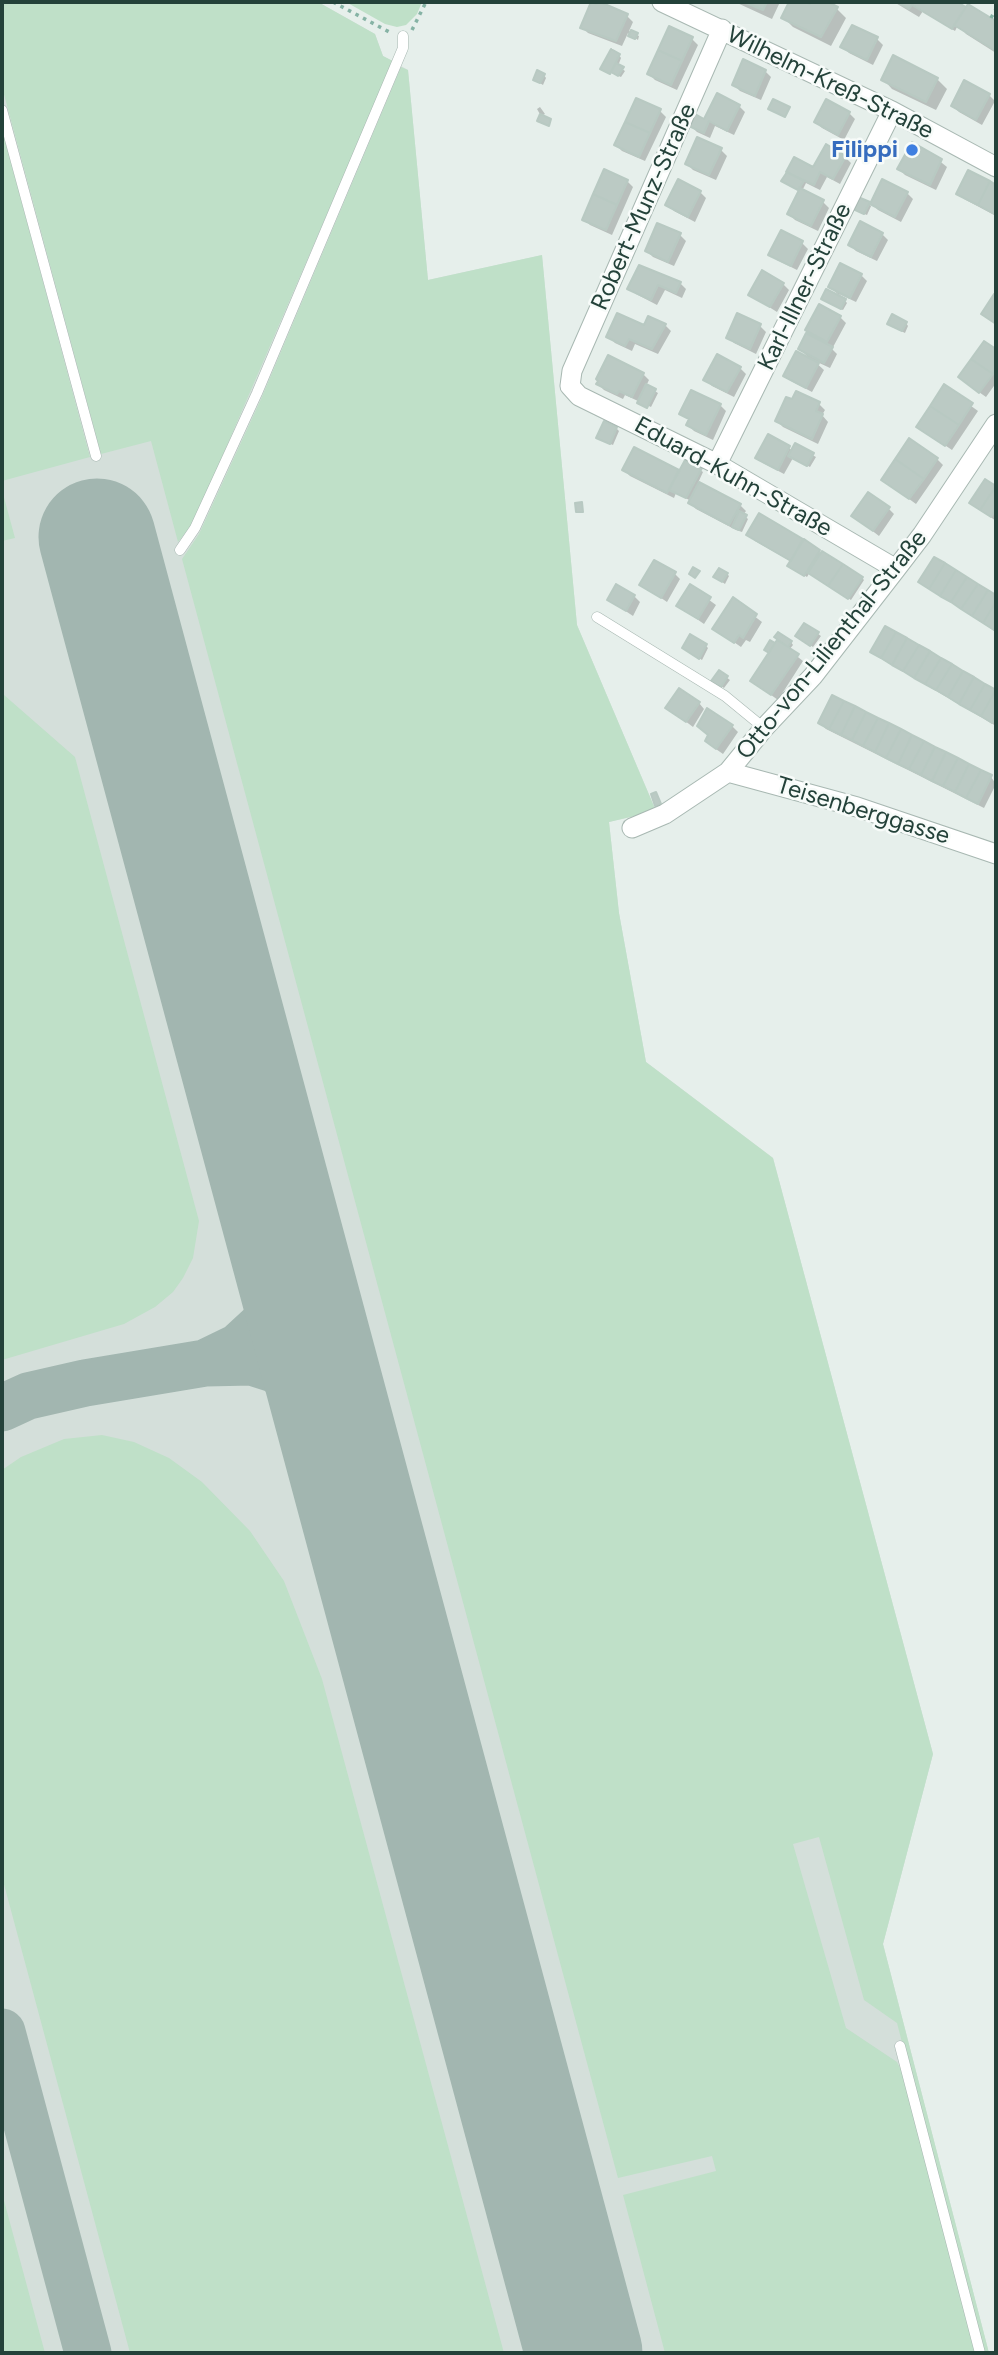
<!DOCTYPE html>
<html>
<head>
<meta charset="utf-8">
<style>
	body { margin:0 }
	#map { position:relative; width:998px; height:2355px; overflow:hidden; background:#e6efeb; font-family:Figtree,sans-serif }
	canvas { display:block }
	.frame { position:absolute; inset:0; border:4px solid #24423a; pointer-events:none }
</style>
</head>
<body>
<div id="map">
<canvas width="998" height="2355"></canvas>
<div class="frame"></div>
</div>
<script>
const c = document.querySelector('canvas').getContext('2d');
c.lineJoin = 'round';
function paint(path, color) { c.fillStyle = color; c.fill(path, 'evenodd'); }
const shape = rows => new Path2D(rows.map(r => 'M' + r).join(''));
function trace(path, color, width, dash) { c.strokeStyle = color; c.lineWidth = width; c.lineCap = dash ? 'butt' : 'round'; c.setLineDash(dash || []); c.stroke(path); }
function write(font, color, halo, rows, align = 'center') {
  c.font = font + ' Figtree,sans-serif'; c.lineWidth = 5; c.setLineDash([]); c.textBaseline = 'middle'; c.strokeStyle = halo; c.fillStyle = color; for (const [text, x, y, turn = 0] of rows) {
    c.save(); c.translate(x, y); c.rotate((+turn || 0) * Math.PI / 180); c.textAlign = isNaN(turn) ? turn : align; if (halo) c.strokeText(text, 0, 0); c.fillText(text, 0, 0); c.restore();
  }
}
paint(shape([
	[2,2,318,2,375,34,383,56,408,70,428,280,542,255,577,625,656,811,609,822,619,913,646,1062,773,1158,933,1754,883,1944,989,2353,2,2353]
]), '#d4dfda');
paint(shape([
	[2,2,318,2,375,34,383,56,393,61,203,501,190,527,178,542,151,441,101,454,2,87],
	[346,2,422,2,417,14,406,25,397,27,385,24],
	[401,67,408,70,428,280,542,255,577,625,656,811,609,822,619,913,646,1062,773,1158,933,1754,883,1944,989,2353,982,2353,897,2023,864,2000,819,1837,793,1844,846,2028,897,2062,904,2076,976,2353,665,2353,623,2195,716,2171,712,2156,618,2178,182,559,199,534,261,399],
	[2,129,90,457,2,481],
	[2,490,15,538,2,541],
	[2,687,4,695,75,757,199,1221,193,1258,183,1278,173,1292,155,1307,124,1324,2,1360],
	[102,1435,134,1442,169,1458,202,1482,250,1531,284,1581,322,1679,504,2353,130,2353,2,1877,2,1470,21,1457,64,1439],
	[2,2193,45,2353,2,2353]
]), '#bfe0c8');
paint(shape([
	[735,2,780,2,772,19],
	[791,2,801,2,811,7,813,2,824,2,837,9,846,18,831,46,793,27,783,17],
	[894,2,953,2,964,8,968,6,996,24,996,53,966,34,958,25,955,31,923,11,919,17],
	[599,3,627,16,633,22,629,31,639,36,638,40,628,33,622,46,588,33,582,27],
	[692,39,698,45,677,90,655,80,649,74],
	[877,39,883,45,873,65,849,53,843,47],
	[619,55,621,58,618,66,625,71,621,77,602,69],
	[765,71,771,77,761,100,740,91,734,85],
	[544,75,546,78,543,85,535,80],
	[883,79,937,79,947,89,936,110,892,89],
	[989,95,995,101,982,125,959,112,953,106],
	[739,106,745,112,734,135,715,126,710,138,697,132,691,126],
	[540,107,545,114,541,116,537,109],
	[660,111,666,117,645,161,622,151,616,145],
	[849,113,855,119,844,140,822,128,816,122],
	[721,150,727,156,716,180,693,170,687,164],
	[845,157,851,163,840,184,827,177,820,190,806,183,802,191,823,202,829,208,818,231,795,220,789,214,800,191,786,183,789,171,814,170],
	[937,159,947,167,936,190,905,175,899,169],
	[969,172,996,187,996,216,964,199,958,193],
	[627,181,633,187,612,235,590,225,584,219],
	[883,181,907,193,913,199,901,222,878,210,872,204,867,215,857,211,869,204,871,206],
	[700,192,706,198,695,222,674,211,668,205],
	[882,234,888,240,877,261,856,251,850,245],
	[680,235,686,241,674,266,653,257,647,251],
	[802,243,808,249,797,270,777,260,771,254],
	[640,267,680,283,686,289,682,298,665,290,657,305,636,294,630,288],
	[861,275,867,281,856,302,839,294,847,303,843,310,826,301,842,298,830,287],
	[783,284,789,290,777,312,750,295],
	[840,317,846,323,832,349,837,354,830,368,813,360,824,370,812,392,791,381,785,375,811,360,800,349,818,340,808,330],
	[649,318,665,325,671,331,658,354,635,344,632,351,615,343,609,337,645,327],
	[906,323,908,326,905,333,891,326],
	[760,326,766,332,756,354,734,343,728,337],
	[985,343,996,351,996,383,986,397,966,383],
	[740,368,746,374,734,397,712,386,706,380],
	[643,374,649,380,646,386,658,393,651,407,625,395,623,399,604,390,598,384],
	[945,387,978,411,952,450,918,427],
	[819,404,825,410,822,415,828,422,818,444,783,427,777,421],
	[720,405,726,411,713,440,694,431,688,425,690,421,682,414],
	[616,428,619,431,613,445,601,440],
	[796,446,816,457,810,467,793,458,784,474,763,463,757,458,789,448,793,451],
	[937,459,943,465,916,504,883,480],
	[624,470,680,473,700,470,703,472,698,483,740,505,746,511,743,515,748,519,742,532,736,530,696,509,690,503,691,501,676,493,674,498,630,476],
	[985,481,996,488,996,521,971,503],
	[888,508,894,514,879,536,853,516],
	[760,516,862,578,864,580,851,600,810,572,807,577,792,568,792,562,755,541,749,535],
	[935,559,996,597,996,632,920,582],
	[674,573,680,579,667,602,642,585],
	[727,574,729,576,725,584,718,579],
	[690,586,716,605,704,624,678,606],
	[634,596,640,602,633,616,609,600],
	[733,600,762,622,750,642,746,640,741,647,715,629],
	[805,625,821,636,813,647,800,639],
	[886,628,996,692,996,726,878,657,872,651],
	[779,640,791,642,793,645,789,650,803,661,778,700,752,681],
	[706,646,708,648,702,660,686,650],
	[719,672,730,680,724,688,716,683],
	[699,703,704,709,693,727,668,708],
	[820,723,991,777,996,784,984,808,826,729],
	[732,726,738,732,723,754,713,747,710,736]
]), '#0003');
trace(shape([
	[205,1363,238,1347,264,1323,279,1293,287,1246],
	[2,1408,28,1396,85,1383,205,1363,252,1362,274,1369,289,1378,331,1413],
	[2,2032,88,2353]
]), '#a2b6b0', 47);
trace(shape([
	[97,537,584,2353]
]), '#a2b6b0', 117);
const building = shape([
	[591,2,596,4,600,2,628,14,616,41,580,28,591,2],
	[744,2,767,2,763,10,744,2],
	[789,2,805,2,810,4,811,2,828,2,838,7,821,37,781,18,789,2],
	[897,2,914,2,909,9,897,2],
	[914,2,957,2,966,7,952,29,912,5,914,2],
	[968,4,996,21,996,51,954,25,968,4],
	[852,25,878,37,867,60,840,47,852,25],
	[669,26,693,37,682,61,658,50,669,26],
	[631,30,638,33,635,39,628,36,631,30],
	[611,49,620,54,610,74,600,69,611,49],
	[658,50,682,61,671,85,647,74,658,50],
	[893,55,938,78,926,102,881,80,893,55],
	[743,59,766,70,755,96,732,85,743,59],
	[616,63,624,67,618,76,611,72,616,63],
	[537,70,545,74,540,83,533,80,537,70],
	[964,80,990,94,976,120,951,106,964,80],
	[717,93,740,105,727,131,709,121,704,133,689,126,695,114,704,119,717,93],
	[636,98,661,109,650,133,625,122,636,98],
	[773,99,790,107,785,117,768,109,773,99],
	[826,99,850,112,838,135,814,122,826,99],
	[540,114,551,119,549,126,537,121,540,114],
	[625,122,650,133,639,157,614,145,625,122],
	[697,137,722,148,709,175,685,164,697,137],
	[912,142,942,159,930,185,897,169,912,142],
	[826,144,846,156,833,179,820,172,814,185,786,172,794,157,813,167,826,144],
	[604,169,628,180,617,205,593,194,604,169],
	[968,170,990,181,978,205,956,194,968,170],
	[787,172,804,181,798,190,781,181,787,172],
	[678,179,701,191,688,217,665,205,678,179],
	[882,179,908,192,895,217,870,204,882,179],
	[990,181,996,185,996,215,978,205,990,181],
	[800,188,824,200,811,226,787,214,800,188],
	[593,194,617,205,606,230,582,220,593,194],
	[858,197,870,202,864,214,853,209,858,197],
	[860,221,883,233,871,257,848,245,860,221],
	[657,223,681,233,668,262,645,251,657,223],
	[781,230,803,241,791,266,768,255,781,230],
	[840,263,862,274,850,298,828,287,840,263],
	[639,265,681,282,676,293,658,285,651,300,627,289,639,265],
	[762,270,784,283,770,307,748,295,762,270],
	[826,289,846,299,841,309,821,299,826,289],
	[994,294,996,295,996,324,981,314,994,294],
	[819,304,841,316,827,342,805,330,819,304],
	[617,313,644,325,648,316,666,324,652,349,629,339,625,346,606,337,617,313],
	[737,313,761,324,750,349,726,338,737,313],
	[892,314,907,322,902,331,887,324,892,314],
	[806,333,833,347,824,363,798,349,806,333],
	[984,341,996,349,996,369,993,374,971,359,984,341],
	[796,351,819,363,806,388,783,376,796,351],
	[717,354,741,367,727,392,703,380,717,354],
	[608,355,644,373,632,397,619,391,617,394,596,384,598,381,596,379,608,355],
	[971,359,993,374,979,393,958,377,971,359],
	[646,384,656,389,647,408,637,403,646,384],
	[944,384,973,403,959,425,930,406,944,384],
	[691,390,721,404,706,435,686,425,689,419,679,414,691,390],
	[796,391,820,402,816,411,823,414,812,439,775,421,786,397,792,399,796,391],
	[930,406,959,425,945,446,916,427,930,406],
	[604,421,617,427,610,444,596,438,604,421],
	[768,434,790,446,778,470,755,458,768,434],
	[909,438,938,458,924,479,895,459,909,438],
	[795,443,814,453,807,466,788,456,795,443],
	[634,447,679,470,667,493,622,470,634,447],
	[895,459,924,479,909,499,881,480,895,459],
	[685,460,702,468,686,498,669,490,685,460],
	[985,479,996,486,980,510,969,503,985,479],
	[699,482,741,504,729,525,688,503,699,482],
	[996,486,996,509,991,517,980,510,996,486],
	[868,492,890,507,873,531,851,516,868,492],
	[582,502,583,512,576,512,575,503,582,502],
	[739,511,747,515,739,530,732,527,739,511],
	[759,513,803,539,791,561,746,535,759,513],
	[804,539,820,550,804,576,787,566,804,539],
	[822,551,843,564,828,586,808,573,822,551],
	[934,557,945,563,929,589,918,582,934,557],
	[654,560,676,572,661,598,639,585,654,560],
	[945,563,956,570,940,596,929,589,945,563],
	[843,564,863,577,848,599,828,586,843,564],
	[693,567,700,571,695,578,689,574,693,567],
	[719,568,728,573,722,582,713,577,719,568],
	[956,570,967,577,951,602,940,596,956,570],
	[967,577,978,584,961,609,951,602,967,577],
	[616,584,635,595,626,611,607,600,616,584],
	[690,584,711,597,698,619,676,606,690,584],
	[978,584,988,590,972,616,961,609,978,584],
	[988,590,996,595,996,602,983,623,972,616,988,590],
	[733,597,757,614,743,638,739,635,734,643,712,629,733,597],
	[996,602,996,625,994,630,983,623,996,602],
	[804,623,819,632,810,646,795,636,804,623],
	[885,626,896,632,881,658,870,652,885,626],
	[778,632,792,641,788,647,774,637,778,632],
	[896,632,907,638,892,665,881,658,896,632],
	[690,634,707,644,699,659,682,648,690,634],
	[907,638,919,645,903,671,892,665,907,638],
	[770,640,775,643,769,653,764,650,770,640],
	[777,640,799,654,771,695,750,681,777,640],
	[919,645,930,651,914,678,903,671,919,645],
	[930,651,941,658,925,684,914,678,930,651],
	[941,658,952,664,936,690,925,684,941,658],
	[952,664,963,671,948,697,936,690,952,664],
	[719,670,728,676,721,687,711,681,719,670],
	[963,671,974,677,959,704,948,697,963,671],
	[974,677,985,684,970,710,959,704,974,677],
	[985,684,996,690,981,716,970,710,985,684],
	[679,688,700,702,686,722,665,708,679,688],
	[996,690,996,716,992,723,981,716,996,690],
	[832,695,844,701,829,729,818,723,832,695],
	[844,701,855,706,841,735,829,729,844,701],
	[855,706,866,712,852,740,841,735,855,706],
	[707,708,733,725,716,749,705,741,708,735,697,726,707,708],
	[866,712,878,718,863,746,852,740,866,712],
	[878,718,889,723,875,752,863,746,878,718],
	[889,723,901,729,886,758,875,752,889,723],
	[901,729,912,735,898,764,886,758,901,729],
	[912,735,924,741,909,769,898,764,912,735],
	[924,741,935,747,921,775,909,769,924,741],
	[935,747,946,752,932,781,921,775,935,747],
	[946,752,958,758,943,786,932,781,946,752],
	[958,758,969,764,955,792,943,786,958,758],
	[969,764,981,770,966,798,955,792,969,764],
	[981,770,992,775,978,804,966,798,981,770],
	[656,792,661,804,655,806,651,794,656,792]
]);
paint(building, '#bbcac4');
trace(building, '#b8c9c2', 2);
const service = shape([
	[2,110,96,456],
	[180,550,195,528,257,393,403,48,403,36],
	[597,617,725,696,764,728],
	[900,2046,980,2353]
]);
const minor = shape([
	[662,2,892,111,996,167],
	[722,29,572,371,570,386,579,396,717,464,896,569],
	[717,464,892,111],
	[728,772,857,807,996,854],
	[632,828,665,814,728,772,764,728,813,676,896,569,922,535,996,424]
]);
trace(service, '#a8b8b2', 11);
trace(minor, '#a8b8b2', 21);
trace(shape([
	[333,2,393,34],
	[991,18,996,9],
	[412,30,426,2]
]), '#86b3a5', 3.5, [3.5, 5]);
trace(service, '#fff', 10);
trace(minor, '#fff', 19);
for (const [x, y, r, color] of [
	[912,150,7,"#3f7fe0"]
]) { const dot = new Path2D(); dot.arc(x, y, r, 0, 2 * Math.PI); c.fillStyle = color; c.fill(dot); trace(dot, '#f7fbf9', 2.5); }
write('24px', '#24423a', '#f7fbf9', [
	["Wilhelm-Kreß-Straße",830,83,26],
	["Robert-Munz-Straße",644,207,-66],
	["Karl-Illner-Straße",805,287,-64],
	["Eduard-Kuhn-Straße",733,477,29],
	["Otto-von-Lilienthal-Straße",832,645,-51],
	["Teisenberggasse",863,811,17]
]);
write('bold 24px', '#366cbe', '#f7fbf9', [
	["Filippi",898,150]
], 'right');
</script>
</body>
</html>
